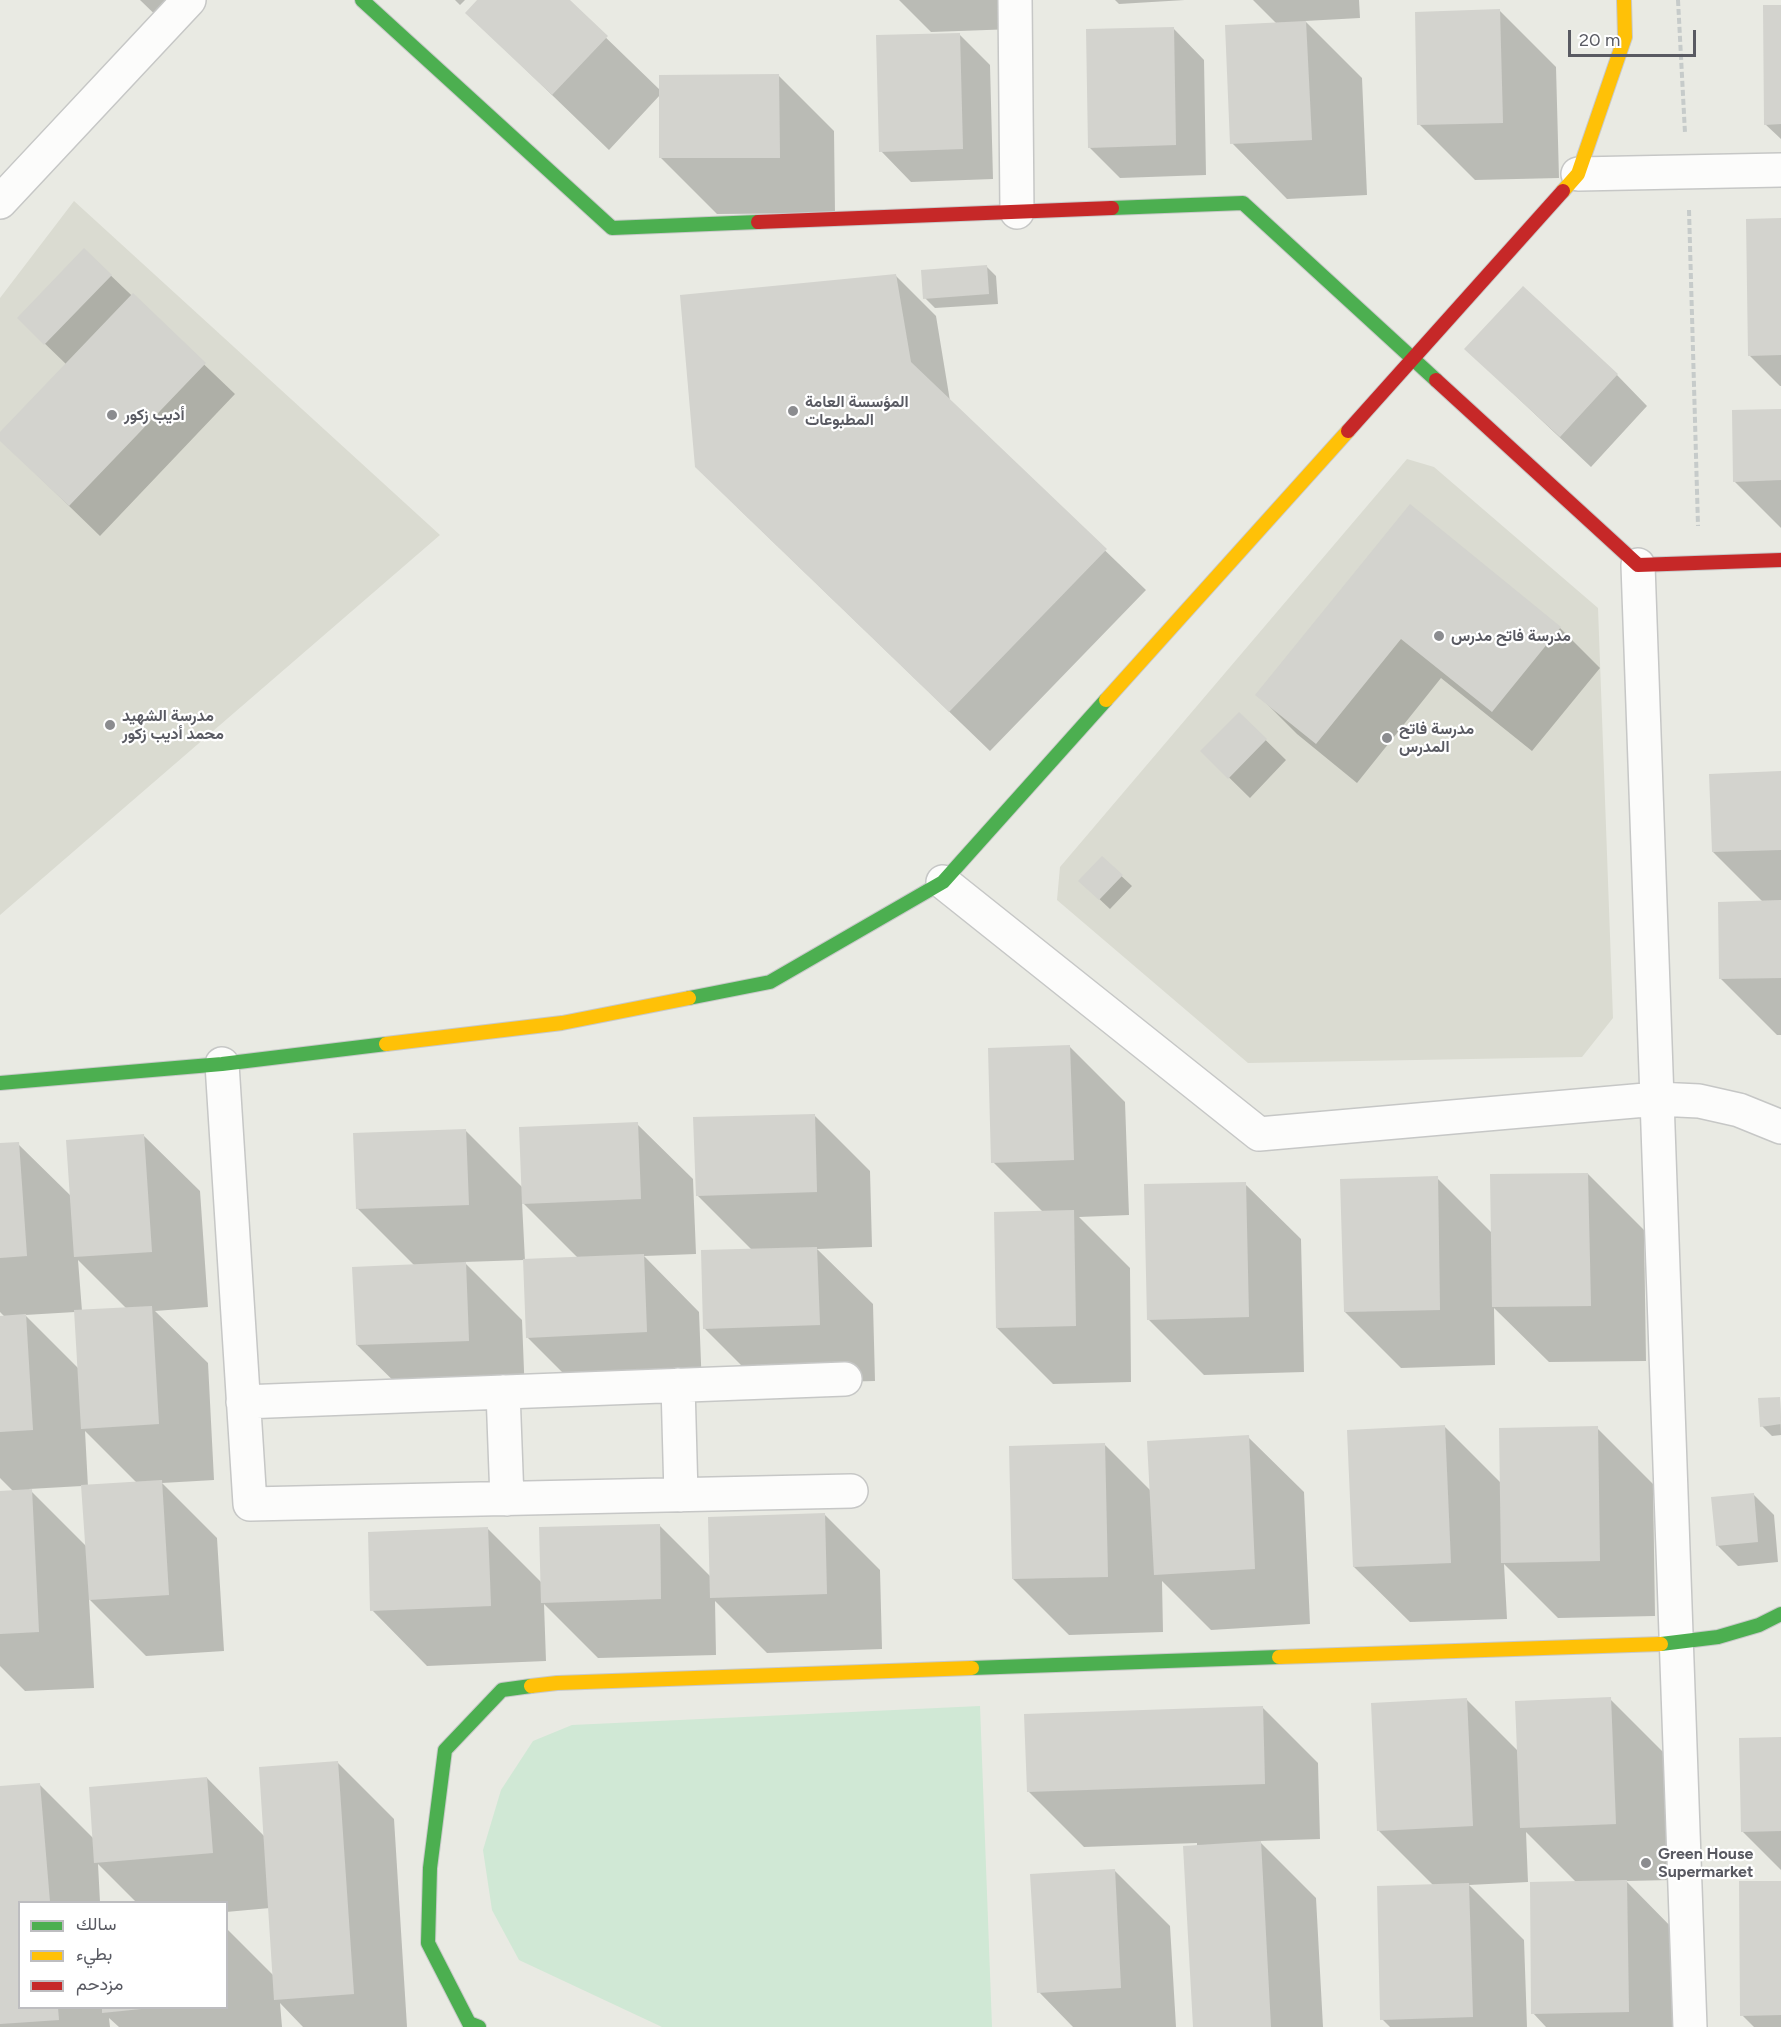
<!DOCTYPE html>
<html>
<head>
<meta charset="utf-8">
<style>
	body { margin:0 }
	#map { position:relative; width:1781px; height:2027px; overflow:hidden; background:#e9eae3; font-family:Figtree,Vazirmatn,sans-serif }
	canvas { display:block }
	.legend { position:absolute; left:18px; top:1901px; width:210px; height:108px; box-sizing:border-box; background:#fff; border:2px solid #bdbdc0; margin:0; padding:8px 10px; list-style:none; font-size:18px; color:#595a62 }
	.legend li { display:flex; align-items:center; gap:12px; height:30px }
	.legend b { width:30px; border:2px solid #bdbdc0 }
	.scale { position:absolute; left:1568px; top:30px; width:128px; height:27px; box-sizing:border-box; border:3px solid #595a62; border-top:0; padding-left:8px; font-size:18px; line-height:21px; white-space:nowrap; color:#595a62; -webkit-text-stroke:4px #fff; paint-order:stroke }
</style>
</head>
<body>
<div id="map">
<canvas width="1781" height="2027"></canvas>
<ul class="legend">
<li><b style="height:8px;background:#4caf50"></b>سالك</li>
<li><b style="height:8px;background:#ffc107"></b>بطيء</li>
<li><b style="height:8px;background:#c62828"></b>مزدحم</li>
</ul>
<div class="scale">20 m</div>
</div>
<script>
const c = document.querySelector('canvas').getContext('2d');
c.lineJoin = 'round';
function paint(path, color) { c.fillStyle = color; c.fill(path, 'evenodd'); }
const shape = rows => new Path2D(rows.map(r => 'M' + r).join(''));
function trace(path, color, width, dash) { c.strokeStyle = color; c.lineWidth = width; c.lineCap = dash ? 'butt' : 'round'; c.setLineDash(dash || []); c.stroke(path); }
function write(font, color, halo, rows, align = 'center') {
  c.font = font + ' Figtree,Vazirmatn,sans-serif'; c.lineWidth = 4.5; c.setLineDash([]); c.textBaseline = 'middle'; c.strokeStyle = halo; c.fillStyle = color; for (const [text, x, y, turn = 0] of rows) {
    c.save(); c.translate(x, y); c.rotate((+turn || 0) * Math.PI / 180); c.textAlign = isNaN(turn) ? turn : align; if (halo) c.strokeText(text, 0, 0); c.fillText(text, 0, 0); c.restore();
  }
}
paint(shape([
	[74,201,440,535,0,915,0,298],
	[1407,459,1434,467,1598,608,1613,1018,1582,1057,1248,1063,1057,900,1060,867]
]), '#dadbd1');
paint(shape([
	[980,1706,992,2027,662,2027,519,1960,492,1910,483,1850,501,1790,533,1741,572,1725]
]), '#d0e8d5');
paint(shape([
	[140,0,199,0,170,29],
	[455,0,465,0,460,5],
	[479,0,567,0,660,90,778,75,834,131,835,213,717,214,661,158,660,95,609,150,467,13],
	[899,0,1014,0,1015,29,931,32],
	[1115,0,1185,0,1119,4],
	[1253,0,1359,0,1360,18,1305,21,1362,78,1367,195,1287,199,1232,143,1277,24],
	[1781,6,1781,139,1765,124],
	[1500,11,1556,67,1559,178,1475,180,1419,124],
	[1174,29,1204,60,1206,175,1120,178,1089,147],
	[959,34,990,65,993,179,911,182,881,151],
	[1781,220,1781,386,1780,386,1749,355],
	[84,250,235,394,100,536,0,439,0,435,67,365,39,338],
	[986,266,996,276,998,304,935,308,925,298],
	[896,276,936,316,950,401,1146,590,990,751,737,507],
	[1466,349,1617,375,1647,406,1591,467],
	[1781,410,1781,528,1734,481],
	[1410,506,1560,628,1600,668,1532,751,1441,678,1357,783,1297,734,1257,694],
	[1239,714,1286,760,1250,798,1202,751],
	[1781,773,1781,1035,1777,1035,1721,979,1763,902,1713,852],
	[1102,858,1132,886,1110,909,1080,881],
	[1069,1046,1125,1102,1129,1215,1079,1217,1130,1268,1131,1382,1053,1384,997,1328,1043,1212,993,1162],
	[814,1115,870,1171,872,1247,817,1249,873,1304,875,1381,760,1384,704,1328,752,1250,697,1195],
	[637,1124,693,1179,696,1254,644,1256,699,1312,702,1388,583,1393,527,1337,524,1260,464,1262,522,1320,525,1396,413,1400,357,1345,415,1266,357,1208,466,1131,523,1188],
	[522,1202,579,1259,525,1261],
	[144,1136,200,1191,208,1307,155,1311,208,1363,214,1480,162,1483,217,1538,224,1651,146,1656,89,1599,94,1688,25,1691,0,1666,0,1492,14,1492,0,1478,0,1317,5,1317,0,1312,0,1145,18,1144,71,1196],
	[78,1260,127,1309,82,1311],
	[75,1312,79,1369,25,1315],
	[85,1431,137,1483,88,1487],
	[82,1486,86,1546,29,1489],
	[1588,1174,1644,1230,1646,1361,1549,1362,1494,1308,1495,1365,1401,1368,1345,1312,1437,1178,1492,1233],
	[1245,1184,1301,1239,1304,1372,1204,1375,1148,1319],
	[1780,1398,1781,1435,1772,1436,1762,1426],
	[1445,1427,1501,1483,1597,1428,1653,1484,1655,1616,1558,1618,1504,1564,1507,1619,1410,1622,1354,1567],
	[1248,1437,1304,1492,1310,1624,1211,1630,1162,1581,1163,1632,1069,1635,1013,1579,1105,1445,1151,1491],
	[1753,1494,1774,1515,1778,1562,1738,1566,1717,1545],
	[824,1514,880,1570,882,1649,767,1653,715,1601,716,1655,598,1658,544,1604,546,1661,427,1666,372,1610,487,1528,542,1583,659,1525,711,1577],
	[1610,1699,1666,1755,1671,1880,1626,1881,1682,1938,1683,2027,1546,2027,1533,2013,1576,1882,1526,1832,1528,1882,1469,1885,1524,1940,1527,2027,1390,2027,1382,2019,1433,1885,1378,1830,1467,1700,1518,1751],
	[1262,1707,1318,1763,1320,1839,1259,1841,1316,1898,1323,2027,1195,2027,1197,1843,1084,1847,1028,1791],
	[1781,1739,1781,1870,1742,1831],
	[338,1763,394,1819,407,2027,303,2027,280,2003,282,2027,119,2027,109,2018,110,2027,0,2027,0,1788,40,1785,94,1839,207,1778,265,1837],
	[98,1864,136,1902,226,1902,226,1912,270,1908,274,1976,226,1928,226,2008,20,2008,20,1902,100,1902],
	[1114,1870,1170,1926,1176,2027,1073,2027,1039,1992],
	[1781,1882,1781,2027,1754,2027,1742,2015]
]), '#0003');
paint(shape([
	[477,0,570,0,608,36,552,95,465,13],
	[1763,5,1781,5,1781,124,1764,125],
	[1500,9,1503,123,1417,125,1415,12],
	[1306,21,1312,140,1230,144,1225,25],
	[1174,27,1176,145,1088,148,1086,29],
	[960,33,963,149,879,152,876,35],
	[779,74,780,158,659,158,659,75],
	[1781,218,1781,355,1748,356,1746,219],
	[84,248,112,275,44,345,17,318],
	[987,265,989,294,923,299,921,270],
	[896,274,911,362,1107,549,949,712,695,467,680,295],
	[1523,286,1618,374,1560,437,1464,349],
	[133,293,206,363,69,506,0,441,0,432],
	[1781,409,1781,480,1733,482,1732,410],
	[1410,504,1561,627,1492,712,1401,639,1316,744,1255,695],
	[1239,712,1267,739,1228,779,1200,751],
	[1781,771,1781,850,1712,852,1709,774],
	[1102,856,1123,875,1099,900,1078,881],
	[1781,900,1781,978,1719,979,1718,902],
	[1070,1045,1074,1160,991,1163,988,1048],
	[815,1114,817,1192,696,1196,693,1117],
	[638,1122,641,1199,522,1204,519,1127],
	[466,1129,469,1205,356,1209,353,1133],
	[144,1134,152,1252,74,1257,66,1140],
	[19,1142,27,1256,0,1258,0,1143],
	[1588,1173,1591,1306,1492,1307,1490,1174],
	[1438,1176,1440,1310,1344,1312,1340,1179],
	[1246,1182,1249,1317,1147,1320,1144,1184],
	[1074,1210,1076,1326,996,1328,994,1212],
	[817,1247,820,1325,703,1329,701,1250],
	[644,1254,647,1332,526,1338,523,1259],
	[466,1262,469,1341,356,1345,352,1267],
	[152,1306,159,1424,81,1429,74,1310],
	[26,1314,33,1430,0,1432,0,1316],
	[1780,1397,1781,1424,1760,1427,1758,1398],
	[1445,1425,1451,1563,1353,1567,1347,1430],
	[1598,1426,1600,1561,1501,1563,1499,1428],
	[1249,1435,1255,1569,1154,1575,1147,1441],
	[1105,1443,1108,1577,1012,1579,1009,1446],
	[162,1480,169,1595,89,1600,81,1485],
	[32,1489,39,1632,0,1634,0,1491],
	[1754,1493,1758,1542,1716,1546,1711,1497],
	[825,1513,827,1594,710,1598,708,1517],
	[660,1524,661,1599,541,1603,539,1527],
	[488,1527,491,1606,370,1611,368,1532],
	[1611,1697,1616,1824,1520,1828,1515,1701],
	[1467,1698,1473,1826,1377,1831,1371,1703],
	[1263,1706,1265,1784,1027,1792,1024,1714],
	[1781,1737,1781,1831,1741,1832,1739,1738],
	[338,1761,354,1994,274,2000,259,1767],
	[207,1777,213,1853,94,1863,89,1787],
	[40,1783,50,1902,20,1902,20,2008,58,2008,59,2020,0,2024,0,1786],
	[1261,1841,1271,2027,1193,2027,1183,1846],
	[1115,1869,1121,1988,1037,1993,1030,1874],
	[1627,1880,1629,2012,1531,2014,1530,1882],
	[1739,1881,1781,1881,1781,2015,1740,2016],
	[1469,1883,1473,2017,1380,2020,1377,1886],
	[102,2008,141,2008,141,2009,102,2013]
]), '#d3d3ce');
const street = shape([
	[1015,0,1017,212],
	[1578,174,1781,170],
	[0,202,189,0],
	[1638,565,1690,2027],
	[943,882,1259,1134,1657,1099,1699,1101,1739,1110,1781,1127],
	[222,1064,250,1504,851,1491],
	[678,1385,681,1495],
	[503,1392,507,1499],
	[243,1402,845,1379]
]);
const fast = shape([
	[362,0,612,228,758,222],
	[1112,208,1243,203,1436,380],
	[689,998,770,982,943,882,1106,700],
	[0,1083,222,1064,386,1044],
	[1661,1644,1718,1637,1759,1625,1781,1614],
	[972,1668,1279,1657],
	[479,2027,469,2023,428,1943,430,1868,445,1750,502,1690,531,1686]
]);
const slow = shape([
	[1563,191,1578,174,1625,37,1624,0],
	[1106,700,1348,431],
	[386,1044,562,1023,689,998],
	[1279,1657,1661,1644],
	[531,1686,557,1683,972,1668]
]);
const jam = shape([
	[758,222,1112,208],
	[1436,380,1638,565,1781,560],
	[1348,431,1563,191]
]);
trace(street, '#c6c7c6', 36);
trace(fast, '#c8c9c9', 16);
trace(slow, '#c8c9c9', 16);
trace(jam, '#c8c9c9', 16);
trace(shape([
	[1678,0,1685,133],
	[1689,210,1698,526]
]), '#c6cbca', 4, [6, 3]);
trace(street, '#fcfcfb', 33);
trace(fast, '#4caf50', 14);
trace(slow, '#ffc107', 14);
trace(jam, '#c62828', 14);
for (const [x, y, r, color] of [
	[793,411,6,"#8b8c8f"],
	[112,415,6,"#8b8c8f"],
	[1439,636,6,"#8b8c8f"],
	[110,725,6,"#8b8c8f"],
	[1387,738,6,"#8b8c8f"],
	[1646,1863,6,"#8b8c8f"]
]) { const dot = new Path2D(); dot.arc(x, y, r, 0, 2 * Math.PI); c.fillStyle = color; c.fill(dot); trace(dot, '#fff', 2); }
write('bold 16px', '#595a62', '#fff', [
	["المؤسسة العامة",805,402],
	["المطبوعات",805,420],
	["أديب زكور",124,415],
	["مدرسة فاتح مدرس",1451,636],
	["مدرسة الشهيد",122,716],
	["محمد أديب زكور",122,734],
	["مدرسة فاتح",1399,729],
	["المدرس",1399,747],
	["Green House",1658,1854],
	["Supermarket",1658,1872]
], 'left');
</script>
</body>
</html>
